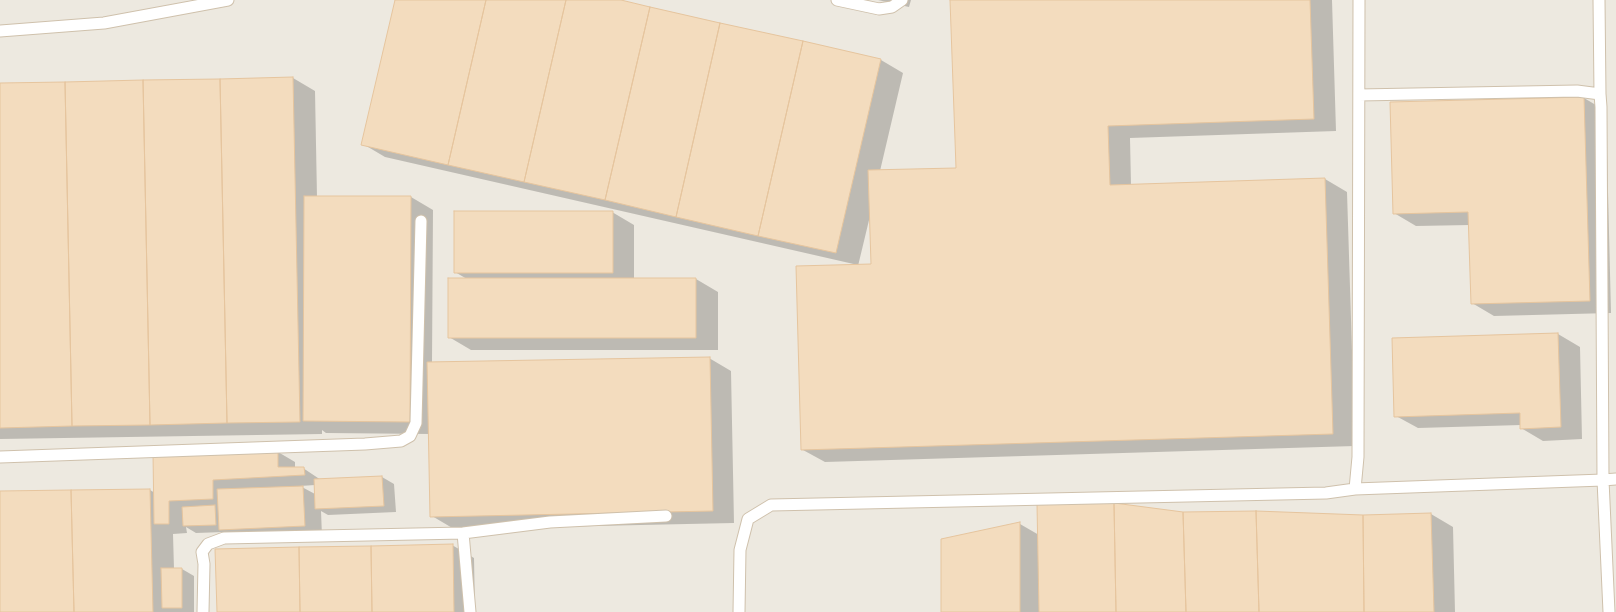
<!DOCTYPE html>
<html>
<head>
<meta charset="utf-8">
<style>
	body { margin:0 }
	canvas { display:block; background:#fdf8e7 }
</style>
</head>
<body>
<canvas width="1616" height="612"></canvas>
<script>
const c = document.querySelector('canvas').getContext('2d');
c.lineJoin = 'round';
function paint(path, color) { c.fillStyle = color; c.fill(path, 'evenodd'); }
const shape = rows => new Path2D(rows.map(r => 'M' + r).join(''));
function trace(path, color, width, dash) { c.strokeStyle = color; c.lineWidth = width; c.lineCap = dash ? 'butt' : 'round'; c.setLineDash(dash || []); c.stroke(path); }
paint(shape([
	[0,0,1616,0,1616,612,0,612]
]), '#ede9e0');
paint(shape([
	[396,0,616,0,881,60,903,73,880,171,957,169,951,0,1332,0,1336,131,1130,138,1131,185,1325,179,1347,192,1355,446,825,462,803,450,858,265,385,157,363,144],
	[870,216,872,265,858,266],
	[878,0,911,0,909,7],
	[293,78,315,91,317,197,411,197,433,210,432,363,709,358,731,371,734,523,454,529,432,516,430,434,326,433,322,430,322,434,0,439,0,84],
	[1584,98,1606,111,1611,313,1494,316,1472,303,1470,225,1416,226,1394,213],
	[612,212,634,225,634,279,696,279,718,292,718,350,471,350,449,337,467,279,455,272],
	[1558,334,1580,347,1582,439,1543,441,1521,428,1521,425,1418,428,1396,416],
	[278,452,295,462,295,468,303,468,321,480,382,477,394,484,396,512,328,515,321,511,322,536,237,539,224,532,196,533,186,527,187,533,173,534,174,569,182,569,194,576,194,612,0,612,0,492,150,490,155,493],
	[315,485,315,494,300,486],
	[1183,513,1363,516,1431,514,1453,527,1455,612,943,612,942,540,1020,524,1039,535],
	[452,545,474,558,475,612,218,612]
]), '#0003');
const building = shape([
	[395,0,486,0,448,165,361,145,395,0],
	[486,0,566,0,524,182,448,165,486,0],
	[566,0,621,0,650,7,605,200,524,182,566,0],
	[950,0,1310,0,1314,119,1108,126,1110,185,1325,178,1333,434,801,450,796,266,871,264,868,170,956,168,950,0],
	[650,7,720,23,676,217,605,200,650,7],
	[720,23,803,41,758,236,676,217,720,23],
	[803,41,881,59,836,253,758,236,803,41],
	[293,77,300,422,227,423,220,79,293,77],
	[220,79,227,423,150,425,143,80,220,79],
	[143,80,150,425,72,426,65,82,143,80],
	[65,82,72,426,0,428,0,83,65,82],
	[1584,97,1590,301,1471,304,1468,212,1393,214,1390,102,1584,97],
	[304,196,411,196,410,422,303,421,304,196],
	[454,211,613,211,613,273,454,273,454,211],
	[448,278,696,278,696,338,448,338,448,278],
	[1558,333,1561,427,1520,429,1520,413,1394,417,1392,338,1558,333],
	[710,357,713,511,430,517,427,362,710,357],
	[278,450,278,467,304,467,305,475,213,480,213,499,169,501,169,524,154,524,153,453,278,450],
	[382,476,384,506,315,509,314,479,382,476],
	[303,486,305,526,219,530,217,489,303,486],
	[150,489,153,612,74,612,71,490,150,489],
	[71,490,74,612,0,612,0,491,71,490],
	[1114,503,1183,512,1186,612,1116,612,1114,503],
	[1114,503,1116,612,1039,612,1037,504,1114,503],
	[215,505,216,525,183,526,182,507,215,505],
	[1256,511,1363,515,1364,612,1259,612,1256,511],
	[1256,511,1259,612,1186,612,1183,512,1256,511],
	[1431,513,1434,612,1364,612,1363,515,1431,513],
	[1020,522,1020,612,941,612,941,539,1020,522],
	[453,544,454,612,372,612,371,546,453,544],
	[371,546,372,612,300,612,299,547,371,546],
	[299,547,300,612,217,612,215,549,299,547],
	[161,568,182,568,182,608,162,608,161,568]
]);
paint(building, '#f3dcbe');
trace(building, '#e6c59e', 1);
const service = shape([
	[837,0,879,9,892,7,902,0],
	[1599,0,1600,94],
	[0,31,104,23,228,0],
	[0,457,365,444,401,441,410,436,416,423,421,221],
	[1355,489,1603,480,1601,107,1600,94,1577,91,1359,95],
	[463,533,470,612],
	[203,612,204,564,202,552,208,544,224,538,463,533,550,522,666,516],
	[739,612,740,550,748,519,771,505,1326,493,1355,489,1358,457,1359,0],
	[1609,612,1603,480,1616,479]
]);
trace(service, '#cfc1ac', 13);
trace(service, '#fff', 11);
</script>
</body>
</html>
